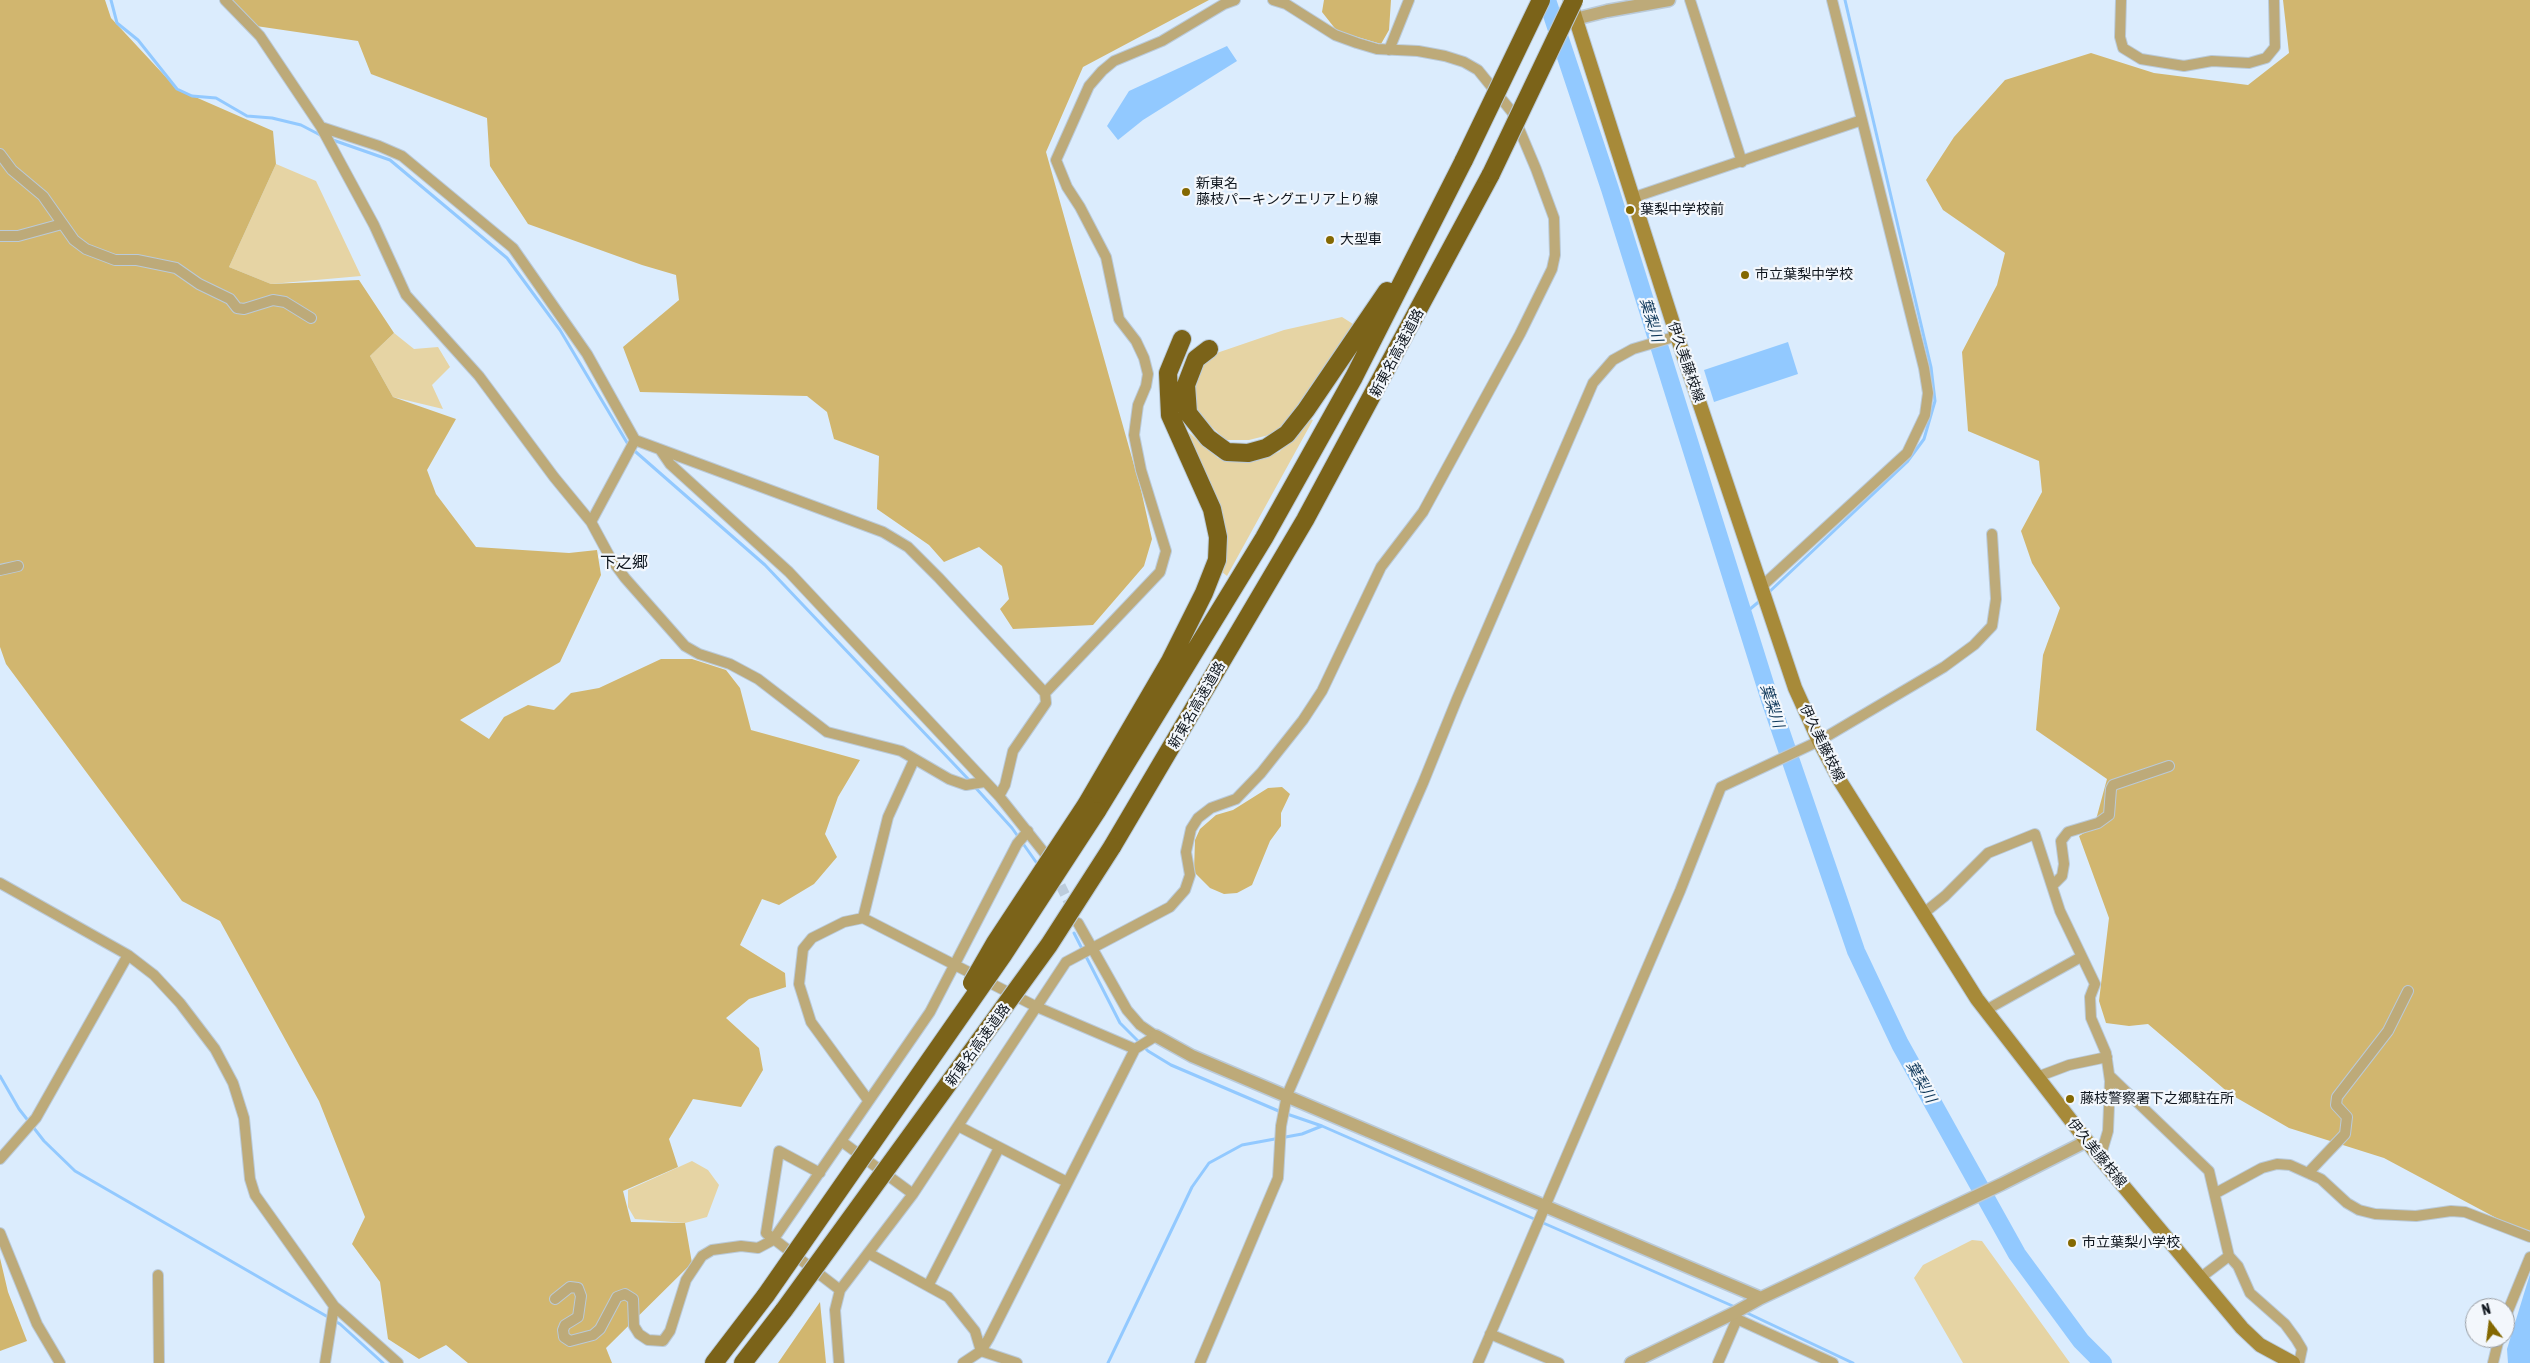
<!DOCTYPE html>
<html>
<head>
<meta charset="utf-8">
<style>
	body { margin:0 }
	#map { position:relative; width:2530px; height:1363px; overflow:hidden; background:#dbecfd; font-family:"Asap Condensed",sans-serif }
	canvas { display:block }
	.north { position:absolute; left:2465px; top:1298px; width:50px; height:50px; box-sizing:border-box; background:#f3f7fc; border:1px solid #989da3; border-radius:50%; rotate:345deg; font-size:14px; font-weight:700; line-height:20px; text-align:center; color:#0f161e }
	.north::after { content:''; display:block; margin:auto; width:18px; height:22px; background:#846801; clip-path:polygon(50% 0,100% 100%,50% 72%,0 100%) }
</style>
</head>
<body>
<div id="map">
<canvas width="2530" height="1363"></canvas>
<div class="north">N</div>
</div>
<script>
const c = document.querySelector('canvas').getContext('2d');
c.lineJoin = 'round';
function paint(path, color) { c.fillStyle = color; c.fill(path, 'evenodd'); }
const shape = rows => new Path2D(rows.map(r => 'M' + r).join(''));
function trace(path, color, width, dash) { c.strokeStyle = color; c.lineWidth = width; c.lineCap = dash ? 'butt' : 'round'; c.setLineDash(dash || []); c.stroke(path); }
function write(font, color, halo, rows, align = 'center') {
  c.font = font + ' "Asap Condensed","Noto Sans JP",sans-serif'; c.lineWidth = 4.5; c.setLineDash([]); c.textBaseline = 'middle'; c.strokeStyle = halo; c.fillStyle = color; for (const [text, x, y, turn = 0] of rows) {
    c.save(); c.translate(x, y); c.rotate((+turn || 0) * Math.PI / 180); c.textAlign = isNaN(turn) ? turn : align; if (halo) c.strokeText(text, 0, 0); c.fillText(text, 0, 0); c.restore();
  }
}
paint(shape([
	[276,164,316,181,361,276,271,284,229,267],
	[1342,317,1353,324,1290,419,1273,434,1249,440,1226,440,1195,412,1194,386,1208,356,1284,330],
	[394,333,414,349,438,347,450,367,432,385,443,409,393,397,370,356],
	[1310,419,1313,420,1227,576,1222,572,1225,526,1220,507,1185,429,1218,458,1244,461,1279,452],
	[692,1161,708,1170,719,1185,707,1217,685,1223,635,1219,628,1207,628,1190],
	[1972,1240,1982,1241,2070,1363,1963,1363,1914,1278,1923,1265]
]), '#e6d4a4');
paint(shape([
	[0,0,105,0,111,18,177,89,273,131,276,164,229,267,271,284,359,280,394,333,370,356,393,397,456,419,427,470,436,494,476,547,569,553,597,550,601,575,560,662,460,720,489,739,504,717,528,705,554,710,571,693,599,688,661,659,692,659,726,670,740,688,751,730,860,760,838,797,825,834,837,857,814,884,779,905,762,899,740,945,785,973,786,987,749,999,726,1018,759,1048,763,1070,741,1107,693,1099,669,1139,678,1167,623,1191,631,1222,685,1223,692,1263,606,1348,612,1363,468,1363,446,1345,419,1359,388,1339,380,1282,352,1244,365,1217,319,1101,220,921,182,901,6,664,0,647],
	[229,0,1209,0,1083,67,1046,152,1141,490,1152,539,1144,566,1093,625,1013,629,1000,609,1009,599,1002,566,979,547,944,562,929,545,877,509,879,456,834,439,827,412,807,396,640,392,623,347,679,300,676,275,642,265,528,224,490,166,487,118,371,74,358,41,256,26],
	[1324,0,1391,0,1389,30,1381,44,1337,31,1322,12],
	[2283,0,2530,0,2530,1236,2384,1158,2289,1128,2230,1094,2148,1024,2129,1026,2106,1023,2099,1001,2109,918,2079,836,2094,827,2107,779,2036,730,2043,655,2060,608,2032,563,2021,531,2042,492,2039,461,1968,431,1962,352,1997,285,2005,253,1943,210,1926,180,1954,137,2005,80,2091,53,2154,73,2248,85,2289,53],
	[1282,787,1290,794,1281,813,1281,826,1270,841,1252,885,1237,893,1224,894,1210,888,1194,872,1195,840,1200,829,1216,815,1233,810,1268,788],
	[0,1258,8,1292,27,1341,0,1351],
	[820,1302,826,1363,778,1363]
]), '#d1b66f');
paint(shape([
	[1227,46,1237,61,1143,120,1118,140,1107,126,1129,91],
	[1788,342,1798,374,1714,402,1704,370],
	[2530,1274,2530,1363,2508,1363,2507,1349]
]), '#92c9ff');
trace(shape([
	[111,0,117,23,138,40,177,89,192,96,216,98,247,116,272,118,301,125,324,137],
	[330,139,390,160,507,258,560,330,629,446,765,565,970,781],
	[1767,594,1907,462,1924,439,1935,401,1931,367,1845,0],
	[1744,614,1761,600],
	[974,786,1012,828,1036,862],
	[1074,933,1120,1023,1148,1051,1171,1065,1281,1112],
	[0,1076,19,1109,44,1141,75,1171,340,1324,383,1363],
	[1287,1114,1322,1126,1735,1307],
	[1745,1312,1853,1363],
	[1108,1363,1192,1187,1209,1163,1242,1145,1302,1134,1322,1126]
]), '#92c9ff', 3);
trace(shape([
	[1547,0,1610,189,1770,700,1856,951,1900,1044,2017,1254,2081,1341,2103,1363]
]), '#92c9ff', 18);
trace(shape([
	[1054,872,1073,911]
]), '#bcccdc', 10, [10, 5]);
const minor = shape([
	[225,0,260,36,321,127,374,225,406,295,479,376,554,477,591,522,611,559,625,578,685,646,699,654,730,664,758,679,827,732,901,751,949,779,966,785,984,782],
	[1690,0,1742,162],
	[2121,0,2120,37,2123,48,2141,59,2184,66,2212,61,2249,63,2266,58,2275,47,2274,0],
	[1389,50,1409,0],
	[321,127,379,146,402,156,513,248,587,354,635,440,883,532,908,547,939,578,1045,693,1046,703,1013,751,1005,785,999,796],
	[0,154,12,170,43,196,74,240,86,249,115,260,137,260,176,268,199,284,230,299,237,308,244,309,273,300,285,302,311,318],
	[1632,198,1862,120],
	[0,236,18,236,62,224],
	[661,451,670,464,789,572,999,796,1046,855],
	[591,522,635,440],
	[0,570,18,566],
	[1761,587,1907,453,1925,415,1928,393,1924,368,1832,0],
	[1045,693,1160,572,1166,551,1141,470,1134,435,1138,405,1146,386,1148,374,1144,358,1136,341,1119,319,1106,257,1080,207,1067,187,1056,160,1089,86,1102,71,1114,61,1162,41,1224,4,1235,0],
	[0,883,128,955,154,975,180,1003,215,1049,233,1083,244,1118,250,1179,255,1195,334,1306,398,1363],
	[2052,886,2062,876,2064,864,2061,841,2068,832,2098,823,2109,815,2111,789,2113,785,2169,766],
	[1924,913,1945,896,1988,853,2035,834,2060,911,2095,984,2090,997,2091,1018,2106,1053,2110,1081,2108,1131,2100,1158],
	[863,918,888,817,914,760],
	[1986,1010,2081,957],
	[2110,1076,2209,1171,2229,1256,2200,1278],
	[2037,1077,2069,1065,2107,1057],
	[868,1100,811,1022,799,984,803,949,812,938,844,922,863,918,1037,1007,1135,1049],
	[960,1127,1067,1182],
	[841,1141,913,1194],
	[0,1159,36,1118,128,955],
	[820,1173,779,1151,766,1233,840,1290,835,1310,839,1363],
	[2308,1173,2345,1134,2347,1117,2336,1105,2337,1097,2388,1031,2408,991],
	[2216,1193,2262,1168,2277,1164,2290,1165,2321,1179,2347,1203,2359,1210,2375,1214,2416,1216,2451,1211,2465,1212,2530,1237],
	[0,1233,37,1324,60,1363],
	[868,1253,948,1297,975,1331,981,1351],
	[2229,1256,2238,1266,2250,1293,2285,1324,2296,1339,2302,1349,2299,1363],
	[158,1275,159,1363],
	[928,1286,999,1148],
	[840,1290,913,1194,1066,962,1170,907,1185,890,1190,875,1186,852,1191,829,1198,818,1211,808,1236,799,1261,773,1303,720,1322,691,1381,567,1423,512,1520,334,1552,269,1555,255,1554,218,1536,169,1512,112,1478,70,1464,62,1445,56,1418,51,1377,49,1357,43,1335,35,1286,4,1273,0],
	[555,1299,570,1287,578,1288,581,1296,578,1317,565,1325,563,1330,564,1337,570,1341,593,1335,600,1329,617,1297,625,1294,633,1299,634,1326,639,1334,648,1340,663,1341,670,1331,686,1280,702,1256,712,1250,741,1246,758,1248,773,1240,930,1012,1017,844,1028,831],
	[1734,1313,1737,1319,1833,1363],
	[2505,1318,2530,1257],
	[1490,1334,1559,1363],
	[981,1351,1017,1363],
	[325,1363,334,1306],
	[963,1363,981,1351,989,1338,1135,1049,1156,1036,1140,1025,1127,1010,1078,923],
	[1200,1363,1278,1178,1281,1126,1287,1095,1423,783,1457,699,1593,383,1613,360,1633,349,1677,336],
	[1478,1363,1680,891,1721,787,1819,741,1944,667,1974,645,1992,626,1996,599,1992,534],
	[1718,1363,1737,1319],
	[2493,1363,2499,1338]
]);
const tertiary = shape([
	[1575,19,1607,11,1669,0],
	[1156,1036,1192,1056,1761,1298],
	[1631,1363,1734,1313,1761,1298,2002,1184,2087,1141]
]);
const secondary = shape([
	[1570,1,1677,336,1795,688,1819,741,1840,781,1977,999,2100,1158,2242,1328,2260,1345,2293,1363]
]);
const motorway = shape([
	[1209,349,1196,359,1186,385,1188,413,1208,438,1227,452,1248,453,1266,448,1287,434,1306,410,1387,291],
	[1086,805,1170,661,1204,593,1217,560,1218,537,1212,509,1170,415,1168,373,1182,339],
	[1097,811,1264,538,1354,377,1464,160],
	[1112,847,1305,520,1491,174],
	[714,1363,766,1295],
	[743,1363,784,1310]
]);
trace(minor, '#bacad9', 12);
trace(tertiary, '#bacad9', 15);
trace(secondary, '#bacad9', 16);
trace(motorway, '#bacad9', 20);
trace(minor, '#bdaa79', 10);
trace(tertiary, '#bdaa79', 12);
trace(secondary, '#a78a39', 14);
trace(motorway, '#7b6319', 18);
const motorwayBridge = shape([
	[1464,160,1541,0],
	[1491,174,1574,0],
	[972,983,995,943,1086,805],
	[766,1295,1003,955,1097,811],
	[784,1310,1049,945,1112,847]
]);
trace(motorwayBridge, '#bacad9', 20, []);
trace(motorwayBridge, '#7b6319', 18);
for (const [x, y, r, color] of [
	[1186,192,5,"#846801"],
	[1630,210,5,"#846801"],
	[1330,240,5,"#846801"],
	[1745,275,5,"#846801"],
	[2070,1099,5,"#846801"],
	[2072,1243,5,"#846801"]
]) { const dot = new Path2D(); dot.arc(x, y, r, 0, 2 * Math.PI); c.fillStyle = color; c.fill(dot); trace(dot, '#f3f7fc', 2); }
write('14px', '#0f161e', '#f3f7fc', [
	["新東名",1196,184],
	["藤枝パーキングエリア上り線",1196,200],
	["葉梨中学校前",1640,210],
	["大型車",1340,240],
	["市立葉梨中学校",1755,275],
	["藤枝警察署下之郷駐在所",2080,1099],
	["市立葉梨小学校",2082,1243]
], 'left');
write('14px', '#0f161e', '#f3f7fc', [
	["新東名高速道路",1397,353,-62],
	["伊久美藤枝線",1686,362,71],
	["新東名高速道路",1197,705,-60],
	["伊久美藤枝線",1822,743,64],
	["新東名高速道路",978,1045,-54],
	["伊久美藤枝線",2097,1153,51]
]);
write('italic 15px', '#0e3759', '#f3f7fc', [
	["葉梨川",1651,320,73],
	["葉梨川",1772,706,72],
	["葉梨川",1921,1082,61]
]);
write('16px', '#0f161e', '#f3f7fc', [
	["下之郷",624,563]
]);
</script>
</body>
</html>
